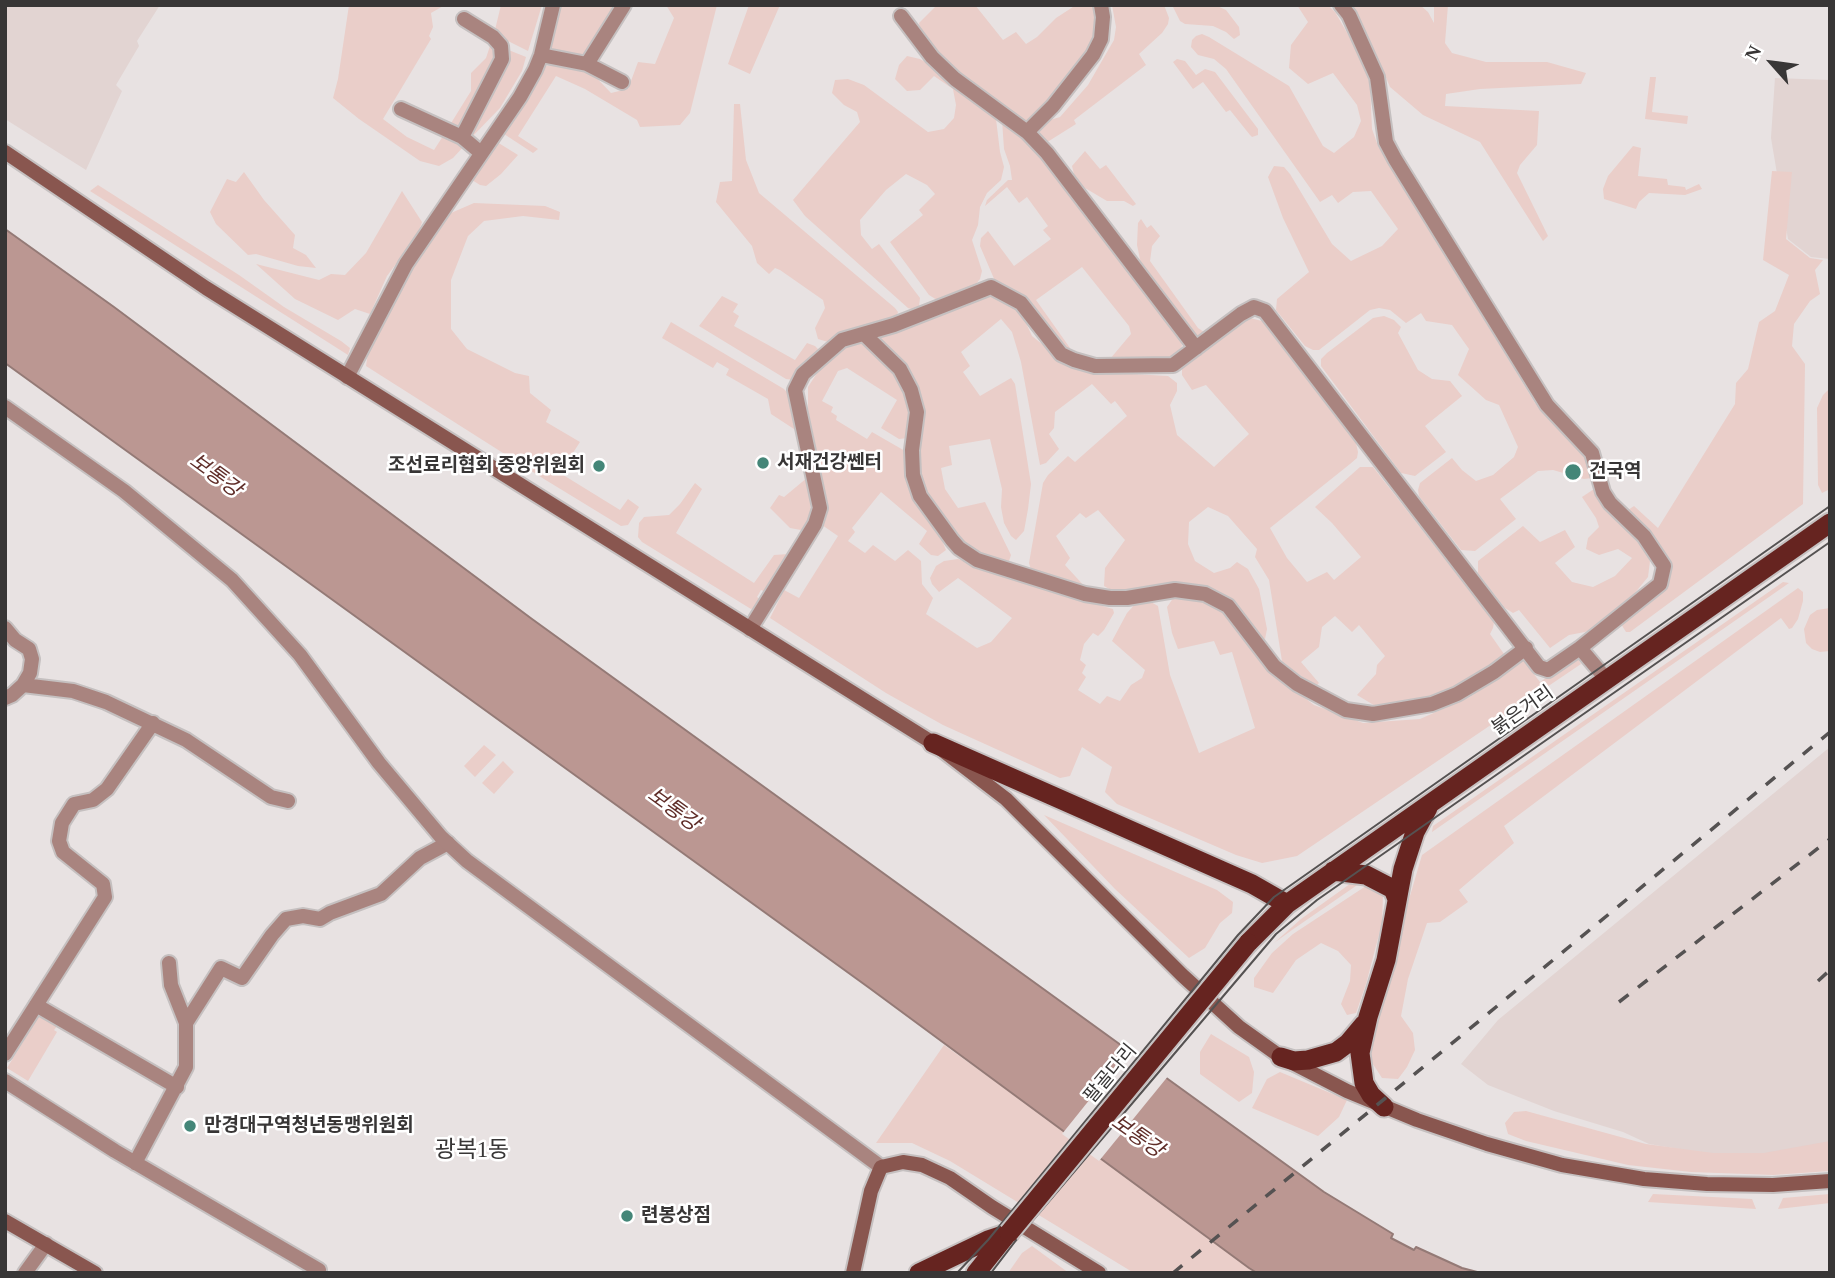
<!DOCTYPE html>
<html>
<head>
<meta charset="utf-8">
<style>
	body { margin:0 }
	#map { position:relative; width:1835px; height:1278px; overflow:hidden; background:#e8e2e2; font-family:"Times New Roman",serif }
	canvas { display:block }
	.frame { position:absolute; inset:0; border:7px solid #383636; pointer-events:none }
	.north { position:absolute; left:1737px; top:28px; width:70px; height:70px; -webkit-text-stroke:5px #fff; paint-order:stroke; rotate:298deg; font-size:19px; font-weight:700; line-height:28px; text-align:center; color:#383636 }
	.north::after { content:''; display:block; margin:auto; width:24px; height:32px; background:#383636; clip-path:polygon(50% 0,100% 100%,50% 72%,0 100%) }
</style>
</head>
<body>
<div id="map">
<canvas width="1835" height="1278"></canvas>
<div class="frame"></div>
<div class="north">N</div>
</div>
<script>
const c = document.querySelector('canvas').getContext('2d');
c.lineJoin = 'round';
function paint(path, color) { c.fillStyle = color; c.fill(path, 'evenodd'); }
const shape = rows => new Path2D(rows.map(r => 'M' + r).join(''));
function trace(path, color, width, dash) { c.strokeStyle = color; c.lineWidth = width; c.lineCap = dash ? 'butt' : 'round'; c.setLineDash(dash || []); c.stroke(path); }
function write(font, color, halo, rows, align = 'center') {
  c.font = font + ' "Times New Roman","Noto Sans KR",serif'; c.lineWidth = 5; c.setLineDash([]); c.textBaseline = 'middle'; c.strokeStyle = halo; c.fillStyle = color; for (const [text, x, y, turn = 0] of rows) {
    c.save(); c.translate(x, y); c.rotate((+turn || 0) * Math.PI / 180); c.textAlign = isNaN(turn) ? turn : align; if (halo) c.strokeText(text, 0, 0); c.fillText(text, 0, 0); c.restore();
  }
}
paint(shape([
	[5,5,160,5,137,41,139,46,116,85,122,91,86,170,5,119],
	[1775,78,1830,80,1830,259,1811,257,1788,239,1771,138],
	[1830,747,1830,1147,1766,1155,1703,1153,1649,1144,1623,1132,1554,1111,1488,1085,1461,1064,1498,1020]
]), '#e2d4d2');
paint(shape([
	[349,5,445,5,431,13,433,27,429,36,431,39,383,119,407,137,434,150,445,133,465,145,453,158,439,166,420,161,359,119,333,98,338,79],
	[501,5,542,5,528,51,494,34],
	[556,5,618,5,588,53,581,57,549,52],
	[666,5,717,5,690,113,680,125,640,127,637,120,585,89,556,76,518,136,538,149,533,153,504,134,544,66,567,64,587,68,611,93,628,89,638,62,655,64,674,18],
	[749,5,780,5,750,74,728,64],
	[937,5,975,5,1003,40,1016,32,1026,44,1037,37,1056,18,1076,5,1095,5,1097,10,1094,42,1058,95,1025,125,945,65,921,33,919,23],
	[1112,5,1164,5,1169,18,1168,24,1162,33,1139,54,1146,65,1074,120,1076,124,1049,141,1045,141,1039,135,1040,130,1050,120,1060,117,1088,85,1114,40,1116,27],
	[1172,5,1215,5,1226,10,1239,27,1240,35,1234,39,1226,32,1213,26,1185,24,1180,21],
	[1297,5,1328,5,1335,12,1364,62,1370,85,1372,129,1378,146,1535,403,1561,429,1578,439,1587,462,1592,478,1584,479,1553,470,1538,471,1500,499,1516,519,1475,551,1461,550,1419,496,1418,490,1420,483,1452,458,1462,470,1476,481,1493,475,1514,457,1518,447,1499,405,1486,400,1458,375,1469,349,1452,325,1426,321,1421,313,1406,323,1390,310,1379,308,1370,310,1319,350,1313,350,1305,346,1276,310,1277,299,1309,272,1283,218,1268,177,1274,166,1284,167,1290,174,1332,244,1351,261,1382,246,1398,229,1371,191,1353,192,1338,203,1332,195,1320,202,1226,69,1214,59,1198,55,1191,47,1192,40,1196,36,1202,34,1209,37,1289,86,1323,146,1334,153,1354,137,1361,121,1357,105,1333,73,1308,84,1289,68,1291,45,1308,22],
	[1349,5,1420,5,1428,12,1434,23,1434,5,1448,5,1445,43,1452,53,1486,62,1547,62,1586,73,1581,84,1480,89,1446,94,1445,106,1539,111,1537,145,1520,165,1517,173,1548,236,1543,241,1480,142,1423,115,1390,87,1380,63],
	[492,40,498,59,461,133,448,128,471,91,471,73,486,58],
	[506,49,526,57,522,71,500,108,469,140,466,136],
	[907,56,920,59,939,70,996,119,1000,152,1004,167,1001,180,987,193,980,207,978,225,972,240,982,271,980,279,976,284,937,300,929,295,890,242,923,215,919,210,935,194,927,185,906,174,886,190,860,220,861,235,872,249,879,244,920,298,919,306,914,310,908,308,805,216,793,200,860,122,857,112,844,105,832,93,835,80,848,79,864,85,928,132,944,129,954,118,956,105,953,89,934,76,920,90,907,91,895,79,899,65],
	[1177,59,1185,61,1196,75,1205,69,1215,72,1258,129,1258,135,1252,137,1250,135,1230,110,1226,112,1203,82,1193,89,1173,62],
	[1650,77,1656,77,1652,112,1688,116,1687,124,1645,119],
	[734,104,740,104,746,160,759,193,895,308,898,312,896,318,891,321,853,328,828,342,818,339,815,328,825,308,823,300,780,270,775,268,769,274,757,263,752,246,716,202,720,182,732,181],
	[1002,120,1029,141,1181,339,1182,346,1175,356,1143,362,1110,359,1131,334,1129,326,1082,267,1036,300,1070,348,1067,350,1023,299,1011,289,995,281,980,246,981,238,988,231,1014,266,1051,239,1043,230,1048,226,1027,197,1019,203,1007,187,985,206,987,200,1008,180,1012,180,1010,166,1004,149],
	[497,142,518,155,501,174,486,186,480,185,472,180],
	[1633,146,1641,148,1638,176,1667,179,1668,185,1685,187,1686,190,1699,184,1702,189,1685,195,1649,193,1639,202,1636,209,1604,199,1603,189,1608,176],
	[1085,151,1100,169,1106,165,1136,204,1133,206,1124,201,1107,201,1085,188,1075,178,1072,166],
	[1772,171,1792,172,1786,239,1810,258,1823,260,1815,270,1820,294,1810,301,1794,324,1792,346,1805,364,1803,504,1630,632,1626,632,1621,624,1652,598,1660,548,1628,510,1634,506,1658,528,1735,404,1736,383,1748,369,1759,322,1775,311,1789,275,1763,260],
	[244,172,264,200,295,235,293,248,306,255,316,268,298,266,256,254,248,255,216,224,210,212,227,179,236,182],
	[98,185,239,275,284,307,341,341,350,348,348,355,90,191],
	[402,191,422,222,417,236,387,276,370,314,355,309,338,320,295,299,256,264,319,280,331,274,345,275,366,253],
	[474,203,545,206,560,212,559,220,523,216,484,221,468,236,451,280,451,329,467,349,515,373,529,376,530,393,551,410,546,422,580,442,560,473,620,510,628,499,639,507,628,525,621,526,544,479,366,366,368,353,408,270,422,248,451,213],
	[1141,219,1147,228,1151,225,1160,236,1152,246,1150,261,1198,328,1204,332,1218,322,1222,322,1198,338,1194,336,1146,275,1141,264,1137,245,1138,223],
	[991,294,1012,305,1025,321,1032,336,1067,364,1080,371,1168,376,1177,383,1177,391,1170,405,1177,435,1214,467,1249,434,1206,385,1192,390,1182,375,1182,368,1189,360,1244,321,1250,318,1262,321,1356,443,1358,452,1357,458,1350,464,1270,528,1287,558,1307,582,1327,572,1334,580,1361,557,1332,523,1315,507,1360,467,1373,467,1494,622,1493,628,1490,634,1504,654,1503,659,1447,692,1415,703,1377,707,1357,695,1376,674,1377,665,1385,656,1359,625,1352,632,1335,616,1322,627,1319,647,1301,662,1319,683,1316,686,1294,671,1282,661,1269,580,1255,557,1257,549,1228,516,1208,507,1189,522,1188,544,1195,561,1214,573,1230,568,1237,562,1248,569,1259,589,1267,629,1265,639,1259,636,1217,593,1195,585,1156,586,1124,591,1111,590,1104,586,1105,568,1125,540,1098,510,1086,518,1080,513,1056,536,1070,558,1065,565,1086,588,1031,570,1029,563,1043,483,1048,475,1068,456,1075,462,1127,416,1115,401,1111,404,1092,384,1055,412,1054,428,1049,434,1059,449,1046,463,1040,465,1021,362,1012,332,1001,319,961,352,970,366,963,372,980,396,1011,378,1015,384,1031,484,1028,509,1024,531,1016,540,1011,536,1004,523,1001,507,1002,489,990,439,949,446,952,465,941,468,945,489,958,508,985,502,1011,555,1008,564,1002,564,969,549,949,527,924,486,919,463,923,408,880,340,881,336,888,332],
	[722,296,738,304,733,312,739,316,734,326,795,360,807,343,815,346,818,349,815,355,794,380,786,379,699,326],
	[1384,316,1394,320,1401,327,1398,333,1418,370,1432,379,1450,381,1462,396,1425,426,1446,452,1415,476,1401,473,1321,366,1321,359,1327,353,1373,318],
	[671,322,784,389,791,397,797,431,771,414,768,399,726,375,729,369,717,362,713,368,662,338],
	[857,340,875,349,896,373,913,416,908,438,899,439,881,428,897,400,847,368,838,371,822,401,833,407,831,412,837,416,836,420,867,439,872,432,905,451,946,550,938,556,931,555,919,544,927,531,881,492,852,528,855,532,848,541,865,553,873,545,895,561,908,550,921,561,922,584,933,598,926,614,977,648,991,642,1012,618,958,578,939,592,932,584,930,578,936,566,944,561,958,559,1046,590,1113,609,1114,613,1104,630,1098,636,1093,633,1084,644,1080,660,1086,665,1082,673,1086,677,1078,690,1100,704,1107,696,1120,701,1131,685,1142,678,1145,670,1112,641,1127,613,1138,601,1151,602,1158,606,1170,675,1199,753,1255,728,1232,652,1220,655,1214,641,1178,649,1172,633,1167,607,1174,597,1201,600,1223,612,1280,679,1314,705,1363,723,1420,719,1470,697,1523,660,1540,682,1573,659,1578,659,1581,664,1297,856,1262,863,1236,855,1117,804,1105,792,1112,767,1082,747,1070,776,1060,778,943,725,886,693,770,618,784,590,799,598,838,536,822,525,827,504,808,409,808,387,819,370,845,346],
	[1830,388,1830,489,1822,493,1818,485,1817,408,1823,395],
	[808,477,811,516,801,530,790,528,770,508,779,495,784,497],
	[695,483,702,489,676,533,754,583,774,555,789,554,766,592,761,590,757,597,761,600,754,608,751,609,642,542,638,537,639,523,644,517,669,515,680,504],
	[1594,489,1600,503,1644,549,1650,561,1648,577,1634,594,1600,625,1585,632,1569,635,1550,648,1519,610,1513,613,1505,608,1478,573,1478,561,1523,526,1540,542,1565,530,1575,547,1555,563,1572,582,1593,587,1615,576,1632,558,1618,549,1599,555,1586,549,1588,538,1599,527,1596,518,1582,497],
	[1783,582,1789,583,1432,832,1433,826],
	[1798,588,1803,592,1803,601,1798,619,1792,628,1789,629,1781,618,1504,826,1514,843,1459,890,1468,902,1440,922,1427,923,1408,979,1401,1016,1413,1033,1415,1050,1407,1067,1398,1079,1382,1078,1371,1061,1369,1036,1422,855],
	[1830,608,1830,651,1820,652,1812,649,1806,643,1804,629,1810,615,1817,610],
	[484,745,496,755,475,777,464,766],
	[503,761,514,772,494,794,482,783],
	[1044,815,1217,890,1233,902,1232,913,1220,923,1205,948,1189,958,1115,889],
	[1366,879,1292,930,1274,943,1301,919,1354,881],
	[1369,884,1380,888,1383,895,1382,923,1366,984,1356,1013,1347,1015,1341,1004,1350,981,1351,965,1338,951,1321,943,1296,960,1273,993,1254,987,1254,978,1272,953,1293,934],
	[40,1014,58,1025,54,1030,57,1032,28,1081,7,1068],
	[1211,1034,1249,1057,1254,1072,1252,1093,1239,1102,1200,1074,1200,1052],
	[944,1045,1040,1113,1257,1273,1134,1273,950,1161,912,1143,876,1143],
	[1280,1072,1347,1100,1339,1117,1318,1136,1252,1108,1267,1079],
	[1526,1111,1646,1144,1713,1153,1764,1153,1830,1141,1830,1171,1773,1175,1691,1172,1628,1165,1526,1141,1508,1134,1505,1123,1514,1112],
	[1653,1194,1752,1199,1756,1209,1648,1202],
	[1830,1194,1830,1203,1778,1209,1783,1198],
	[1032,1246,1069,1273,1008,1273,1022,1253]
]), '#eacec9');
const water = shape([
	[5,229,114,307,532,619,1324,1192,1393,1234,1391,1238,1414,1250,1416,1247,1462,1268,1481,1273,1257,1273,1249,1268,868,987,5,363,5,229]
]);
paint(water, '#bb9792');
trace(water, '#947a76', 2);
paint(shape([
	[1131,1048,1169,1075,1099,1161,1062,1134]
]), '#e8e2e2');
const minor = shape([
	[1341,5,1349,15,1377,77,1386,142,1395,159,1547,405,1592,453,1603,492,1610,503,1644,536,1664,566,1660,584,1580,648],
	[901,16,932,57,955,79,1027,132,1047,153,1196,348],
	[541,55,587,64,622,82],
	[587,64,624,5],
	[401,109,462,137,481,153],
	[1027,132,1053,106,1093,55,1101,39,1103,17,1101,5],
	[462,137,502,59,501,46,493,37,464,19],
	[864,334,900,369,911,390,917,412,912,450,913,475,920,496,952,540,959,548,977,560,1085,594,1110,598,1127,598,1175,590,1205,594,1228,606,1274,666,1297,684,1346,710,1373,714,1432,704,1457,694,1494,672,1526,648],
	[347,377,406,264,520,97,535,70,541,55,553,5],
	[5,628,15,640,29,649,32,659,30,673,23,685,12,695,5,698],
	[750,629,804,542,815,524,820,508,795,390,803,374,842,340,894,325,991,287,1021,303,1061,354,1074,360,1095,366,1173,365,1241,314,1254,307,1265,311,1539,667,1548,670,1580,648,1607,680],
	[23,685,73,691,106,702,186,740,271,797,288,801],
	[36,1005,177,1087],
	[186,1023,221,968,242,978,272,935,286,919,303,916,320,919,330,913,381,894,420,858,448,843],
	[5,1054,105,897,103,884,63,852,59,841,62,823,74,804,93,800,107,789,153,723],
	[5,1081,115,1151,319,1270],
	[135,1163,186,1067,186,1023,171,985,169,963],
	[25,1273,46,1244]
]);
const tertiary = shape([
	[5,407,124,491,232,580,300,655,379,763,441,837,467,861,881,1167]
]);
const secondary = shape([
	[5,152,206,288,933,743,1006,799,1182,975,1239,1027,1281,1057,1347,1091,1417,1120,1487,1144,1562,1165,1644,1179,1707,1184,1773,1185,1830,1181],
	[5,1221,95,1273],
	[853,1273,871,1191,881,1167,903,1162,922,1165,950,1178,992,1207,1099,1273]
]);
const trunk = shape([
	[933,743,1252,884,1287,904],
	[1333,871,1366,875,1393,889,1397,899],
	[1248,943,1287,904,1830,523],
	[1281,1057,1294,1061,1308,1060,1336,1052,1348,1043,1364,1024],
	[1384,1107,1371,1095,1364,1083,1360,1053,1368,1017,1386,960,1403,869,1415,832,1428,808],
	[919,1273,988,1240,1009,1233],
	[976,1273,1008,1233]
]);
trace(minor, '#c5c0c0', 18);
trace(tertiary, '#c5c0c0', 18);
trace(secondary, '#c5c0c0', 18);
trace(trunk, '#c5c0c0', 23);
trace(minor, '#a9847f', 14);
trace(tertiary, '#a9847f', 14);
trace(secondary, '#89564f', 14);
trace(trunk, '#662420', 19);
trace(shape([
	[957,1273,988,1240,1238,935,1274,897,1830,506],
	[991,1273,1017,1239,1276,934,1317,900,1830,542]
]), '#555252', 2);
trace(shape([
	[1818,981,1830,970],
	[1619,1002,1830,839],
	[1173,1273,1830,732]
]), '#555252', 3.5, [12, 12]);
const trunkBridge = shape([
	[1009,1233,1248,943]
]);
trace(trunkBridge, '#c5c0c0', 23, []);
trace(trunkBridge, '#662420', 19);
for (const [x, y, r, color] of [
	[763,463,7,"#448678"],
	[599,466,7,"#448678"],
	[1573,472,9,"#448678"],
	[190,1126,7,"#448678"],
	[627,1216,7,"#448678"]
]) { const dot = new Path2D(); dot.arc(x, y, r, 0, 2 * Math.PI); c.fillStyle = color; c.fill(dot); trace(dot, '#fff', 2.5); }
write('bold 19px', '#383636', '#fff', [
	["서재건강쎈터",777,463],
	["조선료리협회 중앙위원회",585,466,"right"],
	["건국역",1589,472],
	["만경대구역청년동맹위원회",204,1126],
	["련봉상점",641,1216]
], 'left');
write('19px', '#383636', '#fff', [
	["붉은거리",1523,711,-35],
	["팔골다리",1111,1074,-50]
]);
write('italic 21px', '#5f2d28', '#fff', [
	["보통강",215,476,36],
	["보통강",673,810,36],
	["보통강",1137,1137,35]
]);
write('23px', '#383636', '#fff', [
	["광복1동",472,1151]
]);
</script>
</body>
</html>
